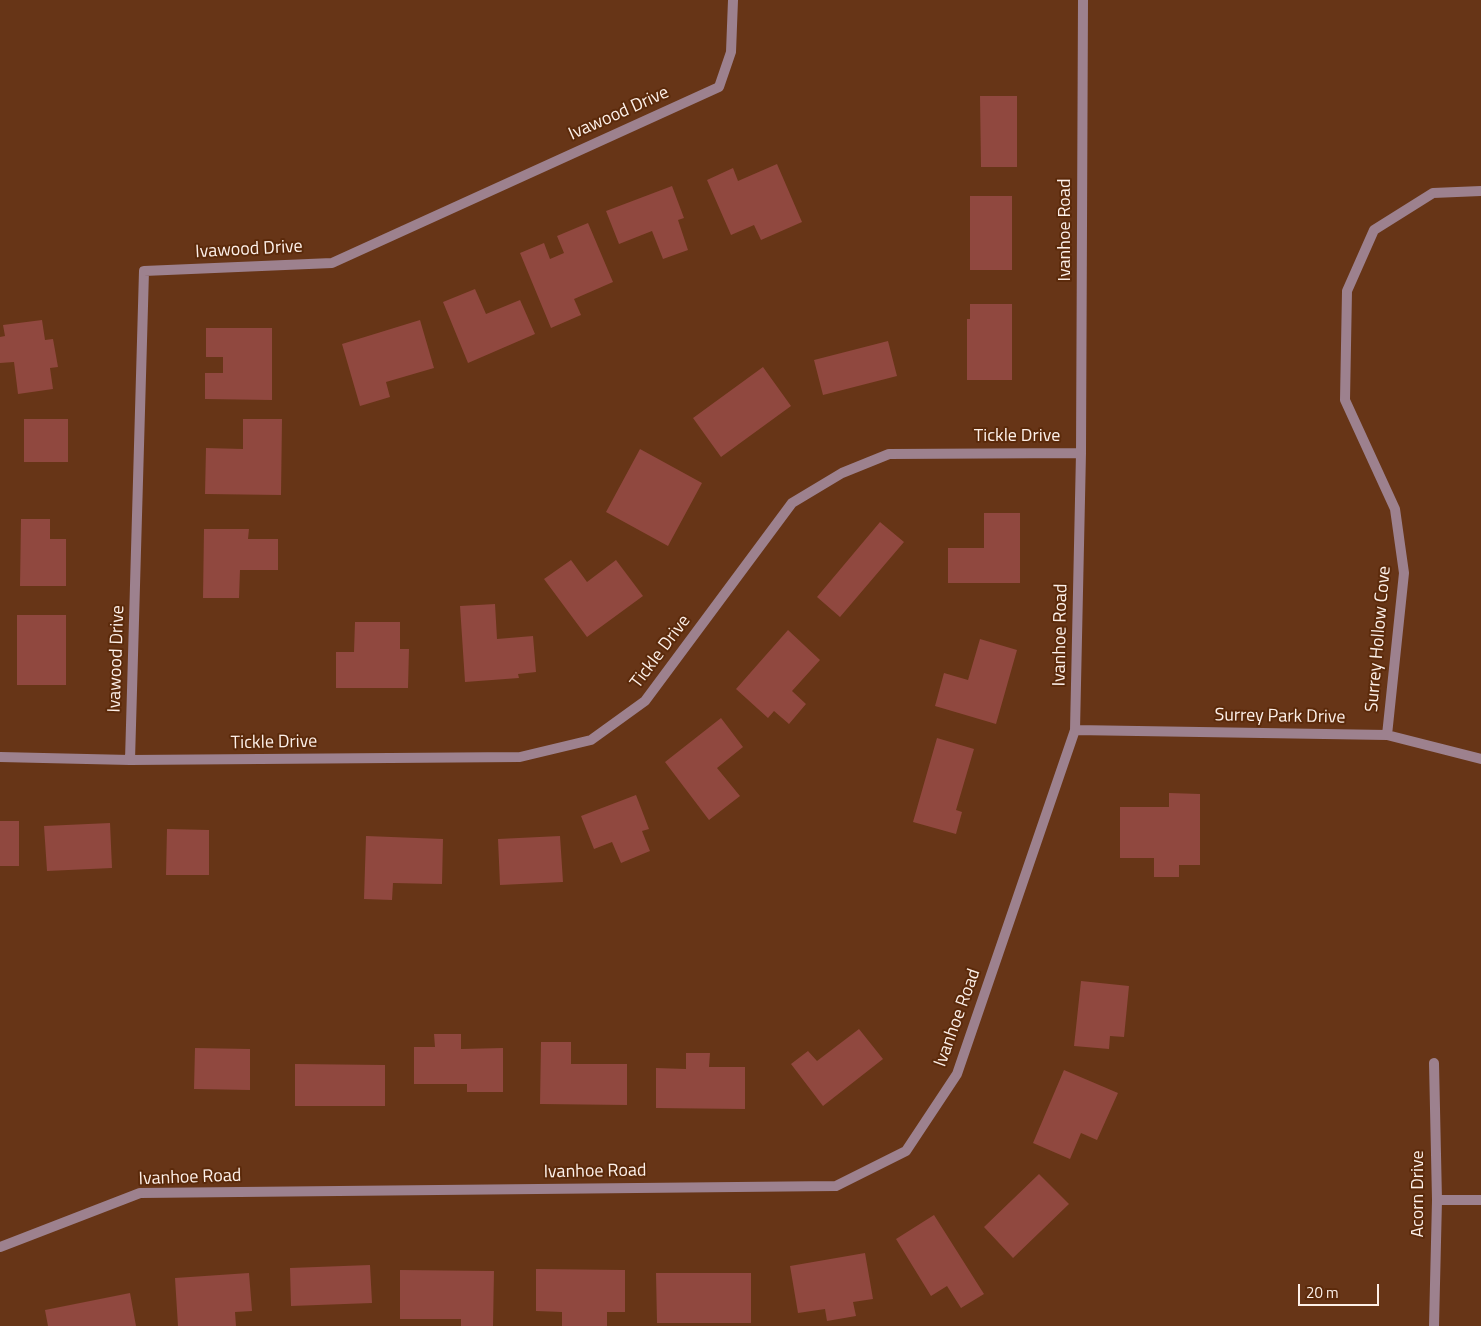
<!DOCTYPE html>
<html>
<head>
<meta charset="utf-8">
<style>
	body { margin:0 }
	#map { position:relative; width:1481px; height:1326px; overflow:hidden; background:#673517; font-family:"Titillium Web",sans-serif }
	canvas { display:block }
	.scale { position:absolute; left:1298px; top:1284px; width:81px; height:22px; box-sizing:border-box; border:2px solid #fdf0e9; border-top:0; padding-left:6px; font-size:15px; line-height:18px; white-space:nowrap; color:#fdf0e9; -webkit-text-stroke:4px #5b2a0b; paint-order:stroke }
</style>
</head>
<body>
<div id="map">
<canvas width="1481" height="1326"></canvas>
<div class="scale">20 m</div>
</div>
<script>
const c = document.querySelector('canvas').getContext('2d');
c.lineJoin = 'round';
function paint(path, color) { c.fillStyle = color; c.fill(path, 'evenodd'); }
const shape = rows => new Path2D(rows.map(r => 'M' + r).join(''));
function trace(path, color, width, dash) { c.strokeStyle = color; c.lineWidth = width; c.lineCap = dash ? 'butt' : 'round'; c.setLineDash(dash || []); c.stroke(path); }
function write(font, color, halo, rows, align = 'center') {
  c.font = font + ' "Titillium Web",sans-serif'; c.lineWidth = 4; c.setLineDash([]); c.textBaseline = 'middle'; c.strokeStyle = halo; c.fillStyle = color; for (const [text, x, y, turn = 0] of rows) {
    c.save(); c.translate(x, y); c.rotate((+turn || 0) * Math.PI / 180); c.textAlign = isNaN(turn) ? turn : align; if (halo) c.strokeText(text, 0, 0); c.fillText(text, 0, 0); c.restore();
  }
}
paint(shape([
	[980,96,1017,96,1017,167,981,167],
	[777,164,802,222,761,240,754,225,731,235,707,180,733,168,738,181],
	[672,186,684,218,678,220,688,250,663,259,652,231,619,244,606,211],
	[970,196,1012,196,1012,270,970,270],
	[588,223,613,282,574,299,581,315,551,328,520,253,544,243,550,259,564,253,557,236],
	[475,289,486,314,520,300,535,334,468,363,443,302],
	[970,304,1012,304,1012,380,967,380,967,319,970,319],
	[42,320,45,340,53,339,58,367,50,368,53,389,18,394,14,362,0,363,0,337,5,336,3,325],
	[420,320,434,368,386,382,390,397,360,406,342,344],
	[206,328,272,328,272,400,205,399,205,373,223,373,223,357,206,357],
	[888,341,897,376,823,395,814,360],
	[763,367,791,406,721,457,693,418],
	[24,419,68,419,68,462,24,462],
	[243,419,282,419,281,495,205,494,206,448,243,449],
	[640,449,702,483,668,546,606,512],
	[984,513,1020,513,1020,583,948,583,948,548,984,548],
	[21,519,50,519,50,539,66,539,66,586,20,586],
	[880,522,904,542,840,617,817,597],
	[204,529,249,529,248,539,278,539,278,570,240,570,239,598,203,598],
	[571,560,587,582,616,560,643,596,587,637,544,579],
	[495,604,497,639,533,636,536,672,518,674,519,678,465,682,460,606],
	[17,615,66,615,66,685,17,685],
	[355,622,400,622,400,649,409,649,408,688,336,688,336,652,354,652],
	[788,630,820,660,792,691,806,704,789,724,774,711,768,718,736,689],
	[980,639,1017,650,996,724,935,706,944,673,968,680],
	[721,718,743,747,717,768,740,796,709,820,665,762],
	[937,738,974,749,956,810,962,812,956,834,913,822],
	[1169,793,1200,794,1200,865,1179,865,1179,877,1154,877,1154,858,1120,858,1120,807,1169,807],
	[636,795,649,829,642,831,650,851,621,863,612,842,594,849,581,816],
	[0,821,19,821,19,866,0,866],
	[110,823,112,868,47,871,44,826],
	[167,829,209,830,209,875,166,875],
	[366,836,443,839,442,884,393,883,392,900,364,899],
	[560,836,563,882,500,885,498,839],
	[1081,981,1129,986,1124,1037,1110,1036,1109,1049,1074,1046],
	[859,1029,883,1059,823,1106,791,1064,808,1051,817,1061],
	[434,1034,461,1034,461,1049,503,1048,503,1092,467,1092,467,1084,414,1084,414,1047,435,1047],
	[541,1042,571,1042,571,1064,627,1064,627,1105,540,1104],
	[195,1048,250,1049,250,1090,194,1089],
	[686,1053,710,1053,709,1067,745,1067,745,1109,656,1108,656,1068,686,1069],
	[295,1064,385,1065,385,1106,295,1106],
	[1064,1070,1118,1093,1097,1140,1081,1133,1070,1159,1033,1143],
	[1039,1174,1069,1204,1013,1258,984,1227],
	[934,1215,984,1294,961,1308,947,1286,931,1296,896,1239],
	[865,1253,873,1299,853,1302,856,1316,827,1321,825,1309,798,1313,790,1266],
	[370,1265,372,1303,291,1306,290,1268],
	[536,1269,625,1270,625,1312,607,1312,607,1326,562,1326,562,1312,536,1311],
	[400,1270,494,1271,493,1326,461,1326,461,1319,400,1319],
	[249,1273,252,1311,235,1312,236,1326,178,1326,175,1278],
	[656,1273,751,1273,751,1323,657,1323],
	[130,1293,136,1326,48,1326,45,1310]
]), '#90483f');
trace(shape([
	[1075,730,1387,735,1481,759],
	[1387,735,1404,573,1395,509,1345,400,1347,291,1374,230,1433,193,1481,191],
	[0,757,130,760,520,757,591,740,645,701,792,503,842,473,889,454,1081,453],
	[130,760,144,271,332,263,719,87,731,52,733,0],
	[1437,1200,1481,1200],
	[0,1247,140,1193,836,1186,906,1151,957,1074,1075,730,1081,453,1083,0],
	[1434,1326,1437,1200,1434,1063]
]), '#9d818e', 10);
write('18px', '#fdf0e9', '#5b2a0b', [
	["Ivawood Drive",619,114,-24],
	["Ivanhoe Road",1066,230,-90],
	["Ivawood Drive",249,250,-3],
	["Tickle Drive",1017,437],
	["Ivanhoe Road",1061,635,-89],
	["Surrey Hollow Cove",1379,639,-85],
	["Tickle Drive",661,652,-53],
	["Ivawood Drive",117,659,-88],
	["Surrey Park Drive",1280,717,1],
	["Tickle Drive",274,743,-1],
	["Ivanhoe Road",958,1018,-70],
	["Ivanhoe Road",595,1172,-1],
	["Ivanhoe Road",190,1178,-2],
	["Acorn Drive",1419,1194,-90]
]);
</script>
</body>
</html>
